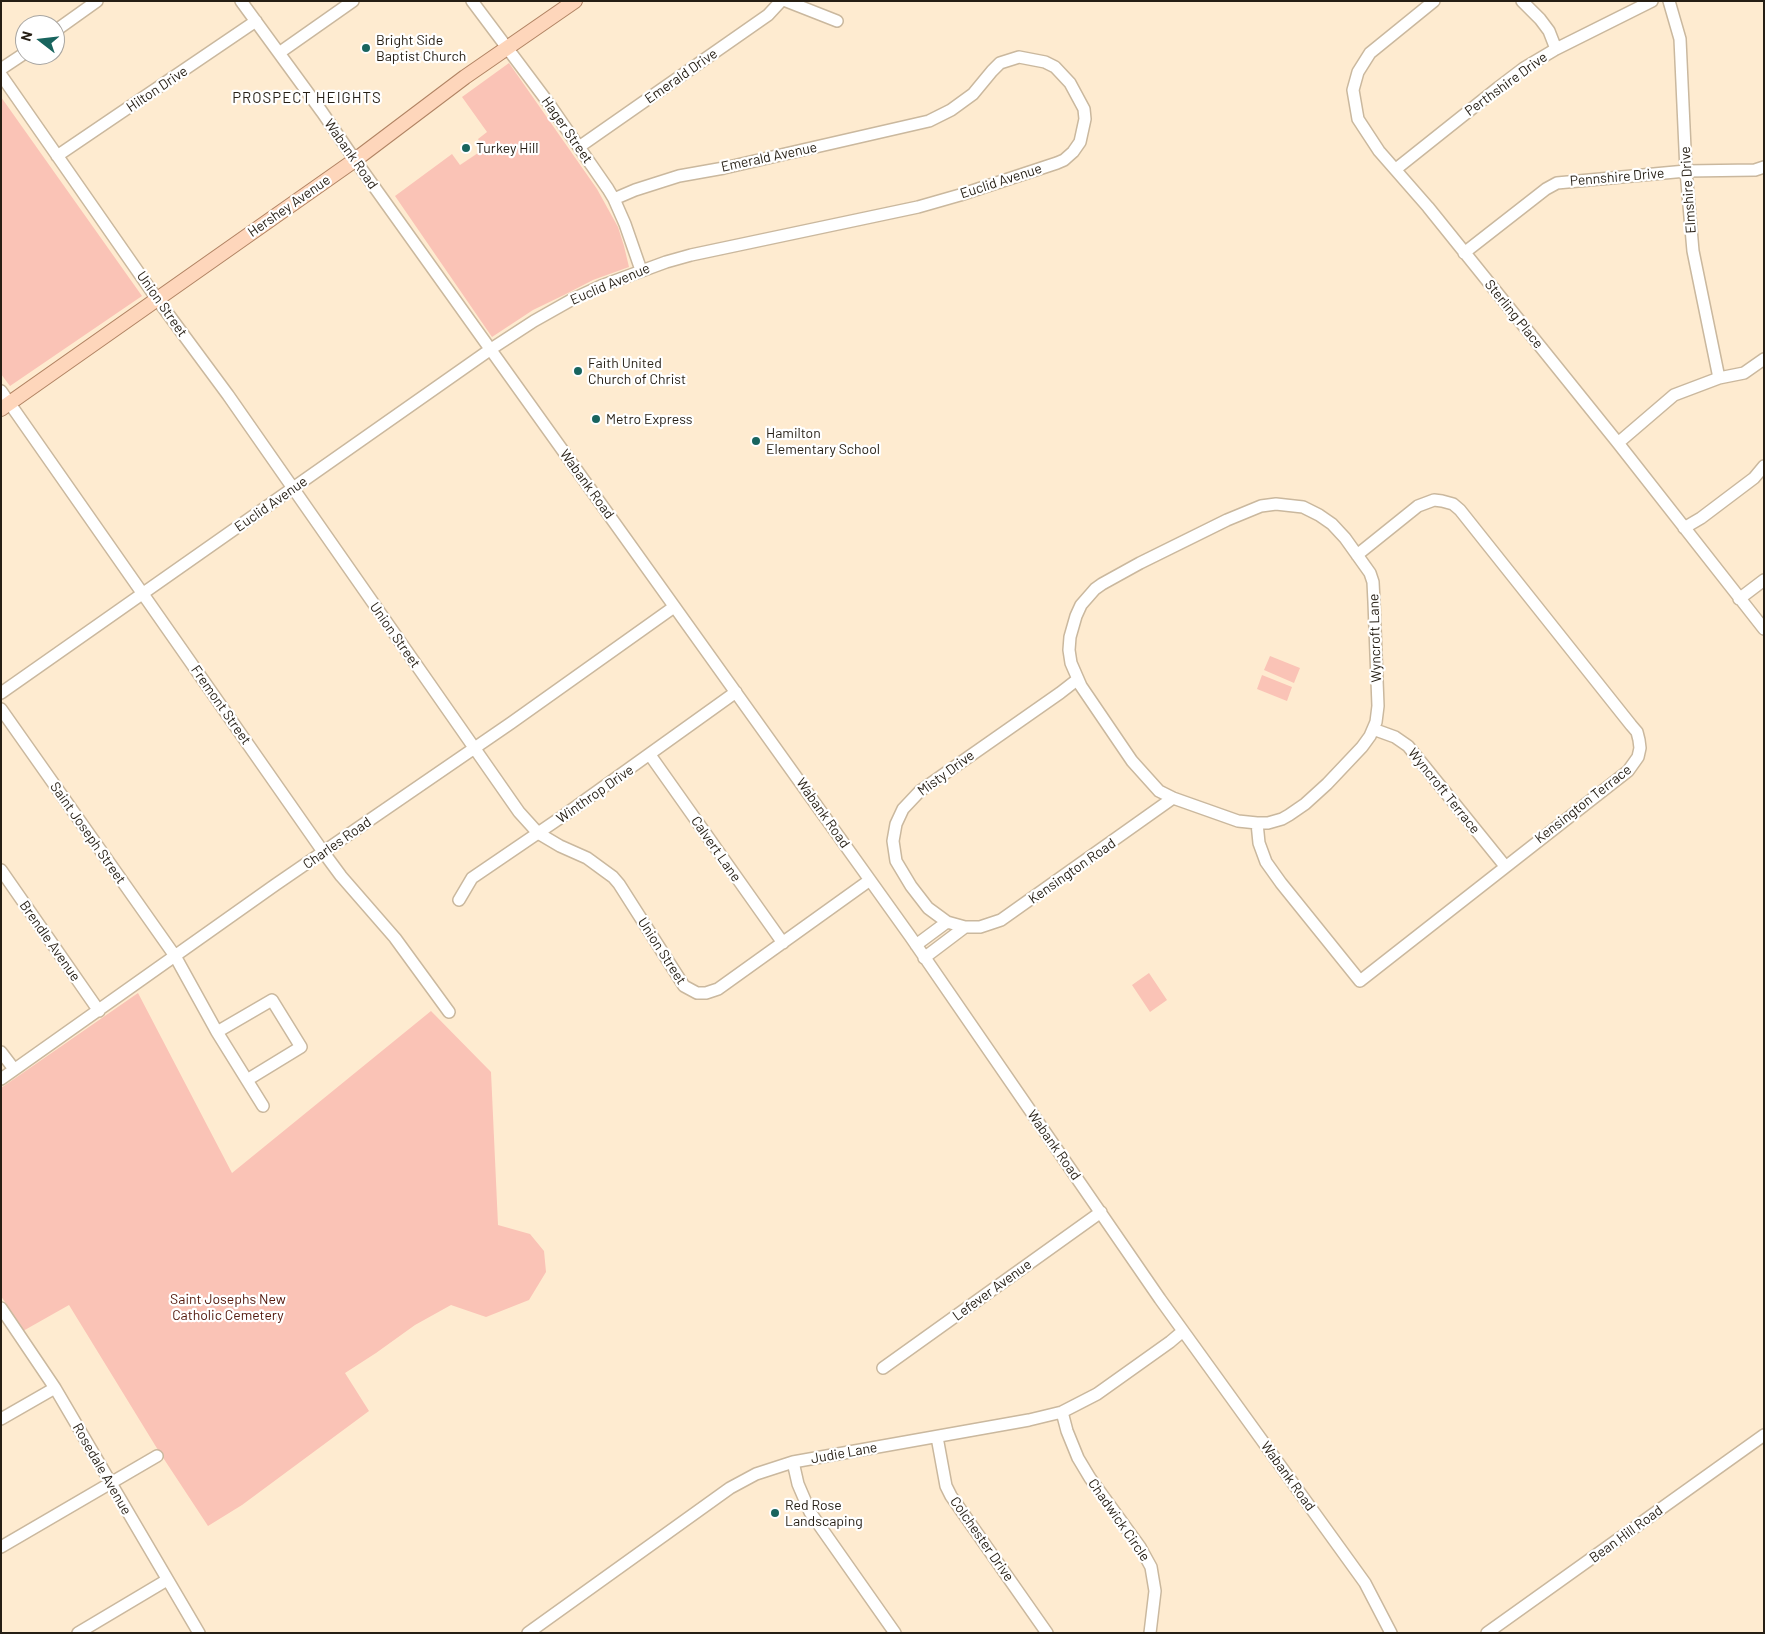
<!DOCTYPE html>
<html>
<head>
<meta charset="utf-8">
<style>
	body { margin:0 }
	#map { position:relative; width:1765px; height:1634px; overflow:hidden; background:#feebd0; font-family:Barlow,sans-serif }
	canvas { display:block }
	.frame { position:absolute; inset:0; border:2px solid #251e14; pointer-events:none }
	.north { position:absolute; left:15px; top:15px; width:50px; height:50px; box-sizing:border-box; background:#fff; border:1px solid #a8a5a1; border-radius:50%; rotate:286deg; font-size:14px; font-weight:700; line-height:20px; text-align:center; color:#251e14 }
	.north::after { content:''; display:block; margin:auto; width:18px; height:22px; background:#18645e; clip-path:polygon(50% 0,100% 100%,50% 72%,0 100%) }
</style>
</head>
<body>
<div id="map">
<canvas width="1765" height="1634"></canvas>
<div class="frame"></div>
<div class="north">N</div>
</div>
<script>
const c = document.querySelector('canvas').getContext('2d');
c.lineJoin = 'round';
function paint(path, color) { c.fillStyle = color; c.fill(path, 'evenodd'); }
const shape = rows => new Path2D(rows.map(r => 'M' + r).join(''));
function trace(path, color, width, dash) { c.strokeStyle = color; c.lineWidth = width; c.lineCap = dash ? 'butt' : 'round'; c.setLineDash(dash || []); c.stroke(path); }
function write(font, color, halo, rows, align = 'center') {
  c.font = font + ' Barlow,sans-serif'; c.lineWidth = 4.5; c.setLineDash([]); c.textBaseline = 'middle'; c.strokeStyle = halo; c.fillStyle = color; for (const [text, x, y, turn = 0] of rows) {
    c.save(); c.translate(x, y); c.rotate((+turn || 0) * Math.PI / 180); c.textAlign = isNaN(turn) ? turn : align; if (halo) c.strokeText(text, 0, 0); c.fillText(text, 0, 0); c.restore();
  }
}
paint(shape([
	[509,63,597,189,618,227,624,246,629,267,593,280,564,295,533,310,492,337,395,196,452,154,460,165,484,149,478,139,487,132,462,97],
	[1,97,142,296,10,386,1,374],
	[1270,656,1300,668,1294,683,1264,670],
	[1262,675,1292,687,1287,701,1257,689],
	[1149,973,1167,1000,1150,1012,1132,985],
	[138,993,232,1173,431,1011,491,1072,498,1225,530,1234,544,1251,546,1272,529,1300,486,1317,451,1305,415,1325,376,1353,345,1373,369,1411,242,1505,208,1526,158,1450,69,1305,23,1331,1,1296,1,1088]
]), '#fac3b6');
const minor = shape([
	[241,1,322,112,355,160,910,936,1160,1299,1365,1583,1391,1633],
	[472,1,547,101,608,189,614,199,625,224,641,270],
	[786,1,837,21],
	[1434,1,1370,53,1358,72,1353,90,1358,119,1379,151,1428,207,1618,443,1764,629],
	[1522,1,1540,19,1549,31,1556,49],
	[1669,1,1680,39,1686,171,1693,251,1719,378],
	[55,31,97,1],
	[279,53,353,1],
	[1,69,25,53],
	[1,75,157,299,228,395,519,812,538,833,560,846,587,858,613,877,619,884,684,986,697,993,706,993,718,989,870,880],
	[579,147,768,15,781,1],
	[57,156,256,21],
	[1396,169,1499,87,1524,68,1556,49,1652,1],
	[1464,253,1546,189,1557,183,1686,171,1755,170,1764,167],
	[1,391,324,853,341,876,395,938,449,1012],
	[1618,443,1674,395,1719,378,1744,373,1764,359],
	[1276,504,1303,507,1319,515,1332,524,1345,538,1370,573,1373,582,1374,602,1378,706,1376,722,1370,736,1362,747,1327,784,1305,804,1289,815,1282,819,1268,823,1257,823,1238,821,1173,798,1159,791,1132,761,1081,686,1071,663,1069,650,1070,637,1076,616,1081,605,1095,589,1102,584,1140,563,1227,520,1261,506,1276,504],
	[1684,528,1701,518,1754,478,1764,466],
	[1739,599,1764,580],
	[1078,679,1060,693,920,791,903,809,896,824,893,841,896,861,911,886,928,908,947,922,965,927,980,927,1001,920,1173,798],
	[1,693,491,349,534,321,573,299,601,286,666,262,691,255,918,207,960,195,1057,163,1064,160,1073,152,1080,142,1085,119,1084,109,1070,83,1055,67,1045,62,1019,57,1000,63,992,71,973,94,951,110,929,121,724,168,679,176,635,190,614,199],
	[1,709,175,956,217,1032,263,1106],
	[1373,729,1395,737,1408,746,1505,866],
	[650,755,783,943],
	[1257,823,1259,843,1266,862,1281,883,1360,981,1628,771,1638,757,1640,748,1639,740,1637,732,1631,725,1460,510,1453,504,1442,501,1434,500,1418,506,1357,555],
	[1,870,99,1011],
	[459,900,472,878,563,816,736,692],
	[916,945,947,922],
	[924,958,965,927],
	[217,1032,272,1000,301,1047,247,1080],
	[1,1052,14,1069],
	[1,1079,275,885,511,723,674,607],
	[1,1308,55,1388,199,1633],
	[883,1368,1101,1212],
	[1062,1412,1067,1431,1078,1458,1090,1478,1140,1547,1151,1567,1155,1591,1150,1633],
	[1,1419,55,1388],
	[937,1437,946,1486,951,1496,1047,1633],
	[793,1462,798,1484,810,1512,895,1633],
	[1,1547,157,1456],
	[78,1633,167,1580],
	[528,1633,730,1488,756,1474,793,1462,1029,1420,1062,1412,1097,1394,1170,1342,1183,1331],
	[1487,1633,1764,1435]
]);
const major = shape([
	[1,409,355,160,465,77,575,1]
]);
trace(minor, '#cab89e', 14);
trace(major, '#b18363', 16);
trace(minor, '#fff', 11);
trace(major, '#fed6bb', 14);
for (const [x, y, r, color] of [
	[366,48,5,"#18645e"],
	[466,148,5,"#18645e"],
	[578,371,5,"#18645e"],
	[596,419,5,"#18645e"],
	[756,441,5,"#18645e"],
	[775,1513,5,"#18645e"]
]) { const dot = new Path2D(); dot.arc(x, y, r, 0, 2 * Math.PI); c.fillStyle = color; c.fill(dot); trace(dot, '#fff', 2); }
write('14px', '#251e14', '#fff', [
	["Bright Side",376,40],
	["Baptist Church",376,56],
	["Turkey Hill",476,148],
	["Faith United",588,363],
	["Church of Christ",588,379],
	["Metro Express",606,419],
	["Hamilton",766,433],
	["Elementary School",766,449],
	["Red Rose",785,1505],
	["Landscaping",785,1521]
], 'left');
write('14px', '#251e14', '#fff', [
	["Emerald Drive",681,76,-35],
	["Perthshire Drive",1506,84,-36],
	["Hilton Drive",157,89,-34],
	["Hager Street",567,130,55],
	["Wabank Road",351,154,55],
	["Emerald Avenue",769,157,-12],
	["Pennshire Drive",1617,177,-5],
	["Euclid Avenue",1001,181,-18],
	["Elmshire Drive",1688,190,-94],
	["Hershey Avenue",289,206,-35],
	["Euclid Avenue",610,284,-23],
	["Union Street",162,304,55],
	["Sterling Place",1514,314,51],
	["Wabank Road",587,484,54],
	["Euclid Avenue",271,504,-35],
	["Union Street",395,635,55],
	["Wyncroft Lane",1375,638,-92],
	["Fremont Street",221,705,55],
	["Misty Drive",946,773,-36],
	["Wyncroft Terrace",1444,791,51],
	["Winthrop Drive",595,794,-35],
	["Kensington Terrace",1583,804,-38],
	["Wabank Road",823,813,55],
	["Saint Joseph Street",88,833,55],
	["Charles Road",337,843,-35],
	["Calvert Lane",716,849,55],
	["Kensington Road",1072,871,-35],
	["Brendle Avenue",50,941,55],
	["Union Street",662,951,57],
	["Wabank Road",1054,1145,55],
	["Lefever Avenue",992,1290,-36],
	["Judie Lane",844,1453,-10],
	["Rosedale Avenue",102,1469,60],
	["Wabank Road",1288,1476,54],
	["Chadwick Circle",1119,1520,55],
	["Bean Hill Road",1626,1534,-36],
	["Colchester Drive",982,1539,55]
]);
write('14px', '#52170b', '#fff', [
	["Saint Josephs New",228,1299],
	["Catholic Cemetery",228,1315]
]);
c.letterSpacing = '1px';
write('15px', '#251e14', '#fff', [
	["PROSPECT HEIGHTS",307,98]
]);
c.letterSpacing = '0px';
</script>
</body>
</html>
